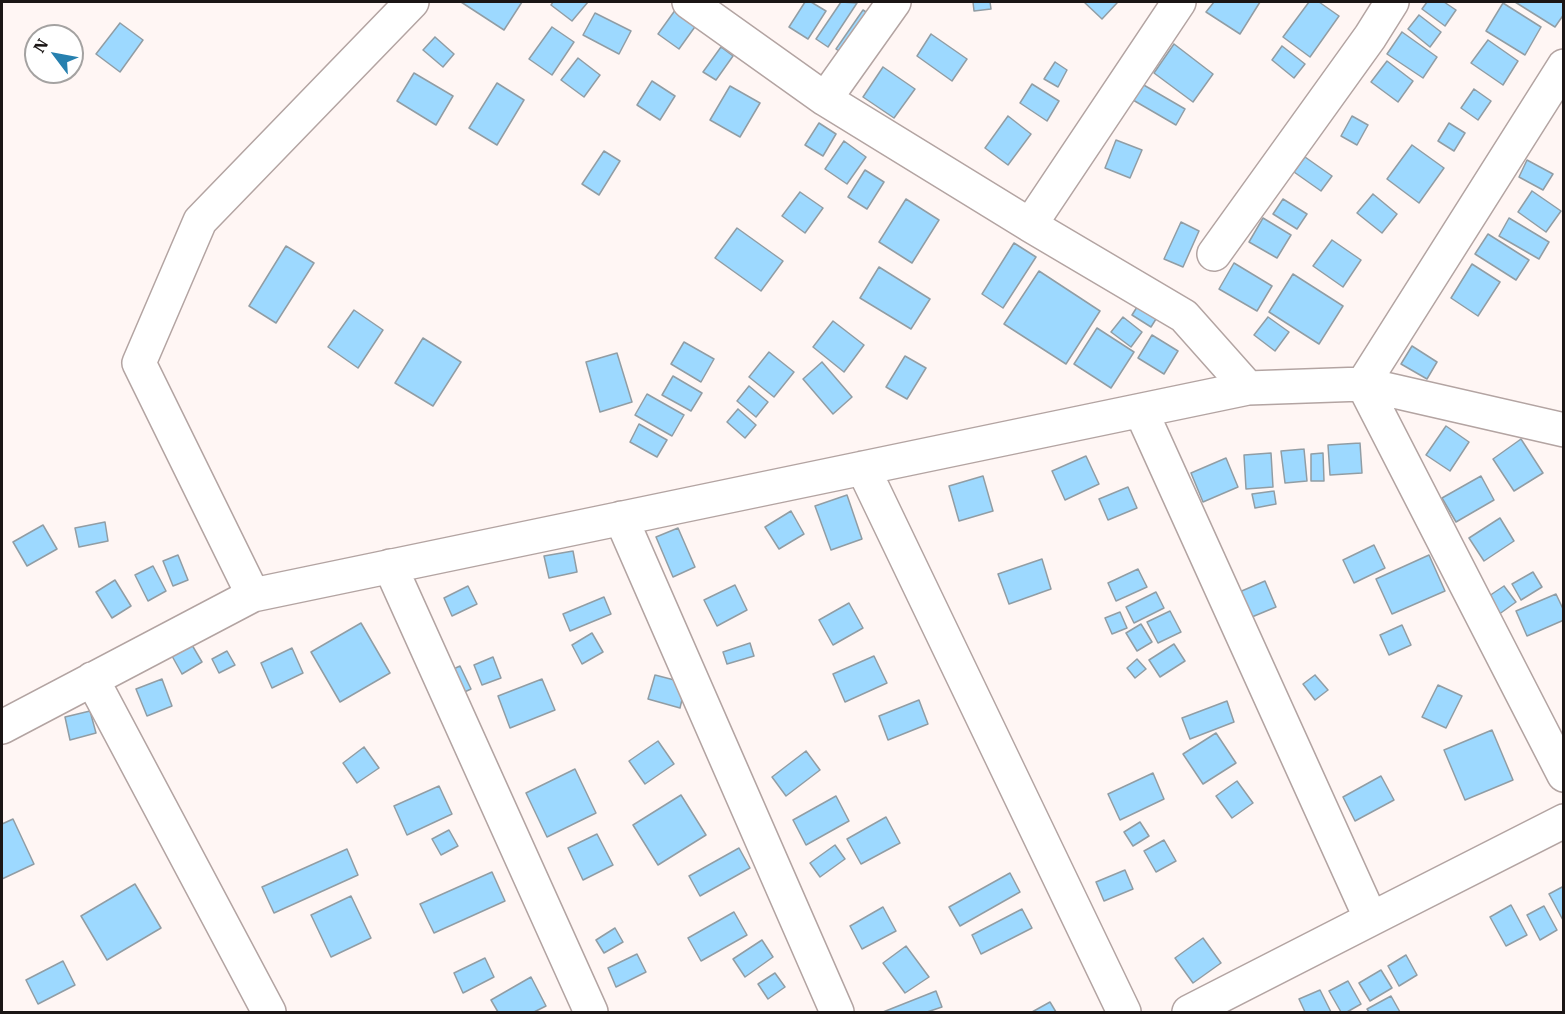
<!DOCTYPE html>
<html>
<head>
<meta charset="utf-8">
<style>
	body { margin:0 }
	#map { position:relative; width:1565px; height:1014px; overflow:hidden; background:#fff6f4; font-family:"IBM Plex Serif",serif }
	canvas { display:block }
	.frame { position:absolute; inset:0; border:3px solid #1b1615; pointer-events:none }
	.north { position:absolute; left:24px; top:24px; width:60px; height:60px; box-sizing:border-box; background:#fff; border:2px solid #a4a2a1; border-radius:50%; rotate:302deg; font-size:16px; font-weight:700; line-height:24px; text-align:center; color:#1b1615 }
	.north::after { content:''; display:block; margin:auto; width:21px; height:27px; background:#2780af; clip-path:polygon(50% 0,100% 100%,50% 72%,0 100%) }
</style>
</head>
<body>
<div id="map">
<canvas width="1565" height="1014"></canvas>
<div class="frame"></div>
<div class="north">N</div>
</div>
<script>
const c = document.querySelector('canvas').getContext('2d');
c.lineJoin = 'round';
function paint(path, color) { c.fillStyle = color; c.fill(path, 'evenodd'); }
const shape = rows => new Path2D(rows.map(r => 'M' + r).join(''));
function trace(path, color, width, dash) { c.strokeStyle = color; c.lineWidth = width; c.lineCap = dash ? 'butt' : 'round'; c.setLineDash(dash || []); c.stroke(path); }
const building = shape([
	[461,2,522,2,504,30,461,2],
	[553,2,588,2,572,21,551,5,553,2],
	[681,2,702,17,679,49,658,34,681,2],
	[805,2,811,2,826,11,808,39,789,27,805,2],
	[841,2,857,3,828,47,816,39,841,2],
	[973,2,990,2,991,9,974,11,973,2],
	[1084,2,1116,2,1117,3,1102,19,1084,2],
	[1214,2,1260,2,1240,34,1206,12,1214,2],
	[1309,2,1319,2,1339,16,1310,57,1283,37,1309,2],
	[1427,2,1444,2,1456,10,1445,26,1422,9,1427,2],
	[1515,2,1564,2,1564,14,1555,27,1515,2],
	[1503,3,1541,27,1525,55,1486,31,1503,3],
	[863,10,877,19,849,58,836,49,863,10],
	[595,13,631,31,619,54,583,35,595,13],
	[1419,15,1441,32,1430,47,1408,29,1419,15],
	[120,23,143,40,120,72,96,54,120,23],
	[552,27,574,42,552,75,529,59,552,27],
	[1402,32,1437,57,1423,78,1387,54,1402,32],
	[931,34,967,59,952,81,917,56,931,34],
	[435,37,454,54,443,67,423,50,435,37],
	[1488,40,1518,61,1503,85,1471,63,1488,40],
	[1174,44,1213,74,1193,102,1154,73,1174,44],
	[1282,46,1305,64,1294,78,1272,60,1282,46],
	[721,47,733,56,716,80,703,72,721,47],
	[578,58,600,75,584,97,561,80,578,58],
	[1387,61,1413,81,1398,102,1371,82,1387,61],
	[1055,62,1067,70,1058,87,1044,79,1055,62],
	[883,67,915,89,894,118,863,97,883,67],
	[414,73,453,96,436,125,397,101,414,73],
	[652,81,675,96,660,120,637,105,652,81],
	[497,83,524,100,497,145,469,128,497,83],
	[1032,84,1059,101,1047,121,1020,103,1032,84],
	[1142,84,1185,109,1176,125,1133,100,1142,84],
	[730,86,760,103,740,137,710,120,730,86],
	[1474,89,1491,101,1478,120,1461,108,1474,89],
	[1008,116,1031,134,1008,165,985,148,1008,116],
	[1352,116,1368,125,1357,145,1341,136,1352,116],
	[819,123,836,134,823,156,805,145,819,123],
	[1449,123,1465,133,1454,151,1438,141,1449,123],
	[1116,140,1142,150,1130,178,1105,168,1116,140],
	[844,141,866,157,847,184,825,169,844,141],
	[1412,145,1444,168,1419,203,1387,179,1412,145],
	[604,151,620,161,599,195,582,184,604,151],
	[1305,157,1332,176,1321,191,1294,172,1305,157],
	[1527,160,1553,174,1543,190,1519,177,1527,160],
	[865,170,884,182,867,209,848,197,865,170],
	[1532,191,1561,211,1546,232,1518,212,1532,191],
	[800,192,823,208,805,233,782,216,800,192],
	[1373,194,1397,214,1382,233,1357,213,1373,194],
	[906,199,939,220,912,263,879,242,906,199],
	[1283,199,1307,214,1297,229,1273,214,1283,199],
	[1263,218,1291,235,1277,258,1249,242,1263,218],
	[1509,218,1549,242,1539,259,1499,236,1509,218],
	[1181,222,1199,231,1183,267,1164,259,1181,222],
	[737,228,783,261,761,291,715,258,737,228],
	[1488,234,1529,260,1516,280,1475,254,1488,234],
	[1332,240,1361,260,1343,287,1313,266,1332,240],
	[1014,243,1036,257,1003,308,982,294,1014,243],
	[286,246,314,263,276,323,249,306,286,246],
	[1234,263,1272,286,1257,311,1219,289,1234,263],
	[1472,264,1500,282,1478,316,1451,298,1472,264],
	[879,267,930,299,911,329,860,298,879,267],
	[1039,271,1100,311,1066,364,1004,324,1039,271],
	[1293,274,1343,306,1319,344,1269,312,1293,274],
	[1142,299,1161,311,1151,327,1132,315,1142,299],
	[354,310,383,330,358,368,328,347,354,310],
	[1123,317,1142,332,1131,347,1111,332,1123,317],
	[1268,317,1289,332,1275,351,1254,335,1268,317],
	[833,321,864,345,844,372,813,347,833,321],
	[1097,328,1134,352,1111,388,1074,364,1097,328],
	[1152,335,1178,351,1164,374,1138,358,1152,335],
	[423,338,461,362,433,406,395,383,423,338],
	[684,342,714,359,701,382,671,364,684,342],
	[1412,346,1437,362,1427,379,1401,364,1412,346],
	[769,352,794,372,774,397,749,377,769,352],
	[617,353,632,402,600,412,586,362,617,353],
	[905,356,926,368,907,399,886,387,905,356],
	[822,362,852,397,833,414,803,379,822,362],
	[673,376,702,393,691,411,662,395,673,376],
	[749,386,768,402,756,417,737,401,749,386],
	[647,394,684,415,672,436,635,415,647,394],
	[738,409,756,425,745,438,727,422,738,409],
	[639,424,667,440,657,457,630,442,639,424],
	[1446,426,1469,442,1450,471,1426,455,1446,426],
	[1521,439,1543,473,1514,491,1493,459,1521,439],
	[1360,443,1362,473,1330,475,1328,445,1360,443],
	[1304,449,1307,481,1285,483,1281,451,1304,449],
	[1271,453,1273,487,1246,489,1244,455,1271,453],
	[1323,453,1324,481,1311,481,1311,454,1323,453],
	[1086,456,1099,484,1065,500,1052,471,1086,456],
	[1226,458,1238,487,1203,502,1191,473,1226,458],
	[983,476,993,511,959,521,949,486,983,476],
	[1481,476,1494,500,1456,522,1442,498,1481,476],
	[1128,487,1137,508,1108,520,1099,499,1128,487],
	[1274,491,1276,504,1255,508,1252,494,1274,491],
	[847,495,862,539,831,550,815,506,847,495],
	[791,511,804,534,779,549,765,527,791,511],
	[1500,518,1514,541,1484,561,1469,538,1500,518],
	[105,522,108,541,79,547,75,528,105,522],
	[43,525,57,549,27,566,13,542,43,525],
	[678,528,695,567,673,577,656,537,678,528],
	[1374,545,1385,568,1354,583,1343,560,1374,545],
	[573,551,577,572,549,578,544,556,573,551],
	[178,555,188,580,173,586,163,561,178,555],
	[1429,555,1445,591,1392,614,1376,579,1429,555],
	[1042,559,1051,589,1009,604,998,574,1042,559],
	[153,566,166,591,148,601,135,575,153,566],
	[1138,569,1147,587,1116,601,1108,583,1138,569],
	[1533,572,1542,587,1521,600,1512,584,1533,572],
	[115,580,131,606,112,618,96,592,115,580],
	[1265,581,1276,607,1247,619,1237,593,1265,581],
	[735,585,747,610,717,626,704,600,735,585],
	[468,586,477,604,452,616,444,598,468,586],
	[1504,586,1516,602,1498,615,1486,598,1504,586],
	[1156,592,1164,608,1134,623,1126,607,1156,592],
	[1556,594,1564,611,1564,620,1527,636,1516,611,1556,594],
	[604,597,611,614,570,631,563,614,604,597],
	[849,603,863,628,833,645,819,620,849,603],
	[1170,611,1181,632,1158,643,1147,622,1170,611],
	[1120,612,1127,628,1112,634,1105,618,1120,612],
	[361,623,390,673,340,702,311,652,361,623],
	[1141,624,1152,642,1137,651,1126,633,1141,624],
	[1402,625,1411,645,1389,655,1380,635,1402,625],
	[592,633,603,652,582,664,572,645,592,633],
	[750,643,754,656,727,664,723,652,750,643],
	[1174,644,1185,661,1160,677,1149,660,1174,644],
	[192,645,202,662,182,674,172,656,192,645],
	[292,648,303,673,272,688,261,663,292,648],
	[227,651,235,665,219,673,212,659,227,651],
	[874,656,887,683,845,702,833,674,874,656],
	[493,657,501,678,482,685,474,665,493,657],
	[1137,659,1146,669,1135,678,1127,668,1137,659],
	[460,666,471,689,458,695,447,672,460,666],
	[655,675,686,683,680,708,648,699,655,675],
	[1315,675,1328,690,1315,700,1303,684,1315,675],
	[162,679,172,706,147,716,136,689,162,679],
	[542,679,555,710,510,728,498,696,542,679],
	[1438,685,1462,696,1446,728,1422,717,1438,685],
	[919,700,928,724,888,740,879,716,919,700],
	[1227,701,1234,722,1190,739,1182,718,1227,701],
	[90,711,96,733,70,740,65,717,90,711],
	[1492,730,1513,780,1465,800,1444,750,1492,730],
	[1216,733,1236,763,1203,784,1183,754,1216,733],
	[658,741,674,764,645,784,629,761,658,741],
	[364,747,379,768,357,783,343,763,364,747],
	[806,751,820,770,786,796,772,777,806,751],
	[575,769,596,813,547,837,526,793,575,769],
	[1153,773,1164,799,1120,820,1108,794,1153,773],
	[1381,776,1394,800,1355,821,1343,797,1381,776],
	[1237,781,1253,803,1232,818,1216,796,1237,781],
	[439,786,452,814,407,835,394,806,439,786],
	[681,795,706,835,658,865,633,825,681,795],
	[836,796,849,821,806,845,793,820,836,796],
	[886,817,900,843,861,864,847,839,886,817],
	[13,819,34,864,2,879,2,824,13,819],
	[1140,822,1149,836,1133,846,1124,832,1140,822],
	[449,830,458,846,441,855,432,839,449,830],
	[597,834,613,865,583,880,568,848,597,834],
	[1164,840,1176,861,1156,872,1144,851,1164,840],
	[835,845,845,859,820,877,810,863,835,845],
	[739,848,750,868,700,896,689,876,739,848],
	[347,849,358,875,274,913,262,887,347,849],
	[1125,870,1133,889,1104,901,1096,882,1125,870],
	[492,872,505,901,434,933,420,904,492,872],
	[1010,873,1020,892,960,926,949,907,1010,873],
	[135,884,161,928,107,960,81,916,135,884],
	[1564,886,1564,922,1549,894,1564,886],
	[351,896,371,938,331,957,311,915,351,896],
	[1511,905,1527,935,1506,946,1490,917,1511,905],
	[1544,906,1557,930,1540,940,1527,915,1544,906],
	[883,907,896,931,862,949,850,926,883,907],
	[1022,909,1032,928,981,954,972,935,1022,909],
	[734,912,747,935,701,961,688,938,734,912],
	[615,928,623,942,604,953,596,940,615,928],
	[1203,938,1221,963,1193,983,1175,958,1203,938],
	[762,940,773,957,745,977,733,959,762,940],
	[906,946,929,977,905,993,883,963,906,946],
	[637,954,646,972,616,987,608,968,637,954],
	[1406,955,1417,975,1399,986,1388,966,1406,955],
	[485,958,494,977,463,993,454,973,485,958],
	[63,961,75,985,38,1004,26,980,63,961],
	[1381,970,1392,988,1370,1001,1359,983,1381,970],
	[775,973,785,987,768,999,758,984,775,973],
	[531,977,546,1006,534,1012,498,1012,491,1000,531,977],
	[1348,981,1361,1004,1347,1012,1341,1012,1329,991,1348,981],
	[1320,990,1331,1012,1305,1012,1299,999,1320,990],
	[936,991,942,1007,927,1012,883,1012,936,991],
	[1391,996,1400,1012,1369,1012,1367,1009,1391,996],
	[1050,1002,1056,1012,1032,1012,1050,1002]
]);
paint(building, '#9dd9ff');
trace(building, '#919da4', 1.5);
const minor = shape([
	[412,2,200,221,139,363,253,595,1248,388,1363,384,1564,430],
	[689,2,825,99,1030,225,1179,2],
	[1564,66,1363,384,1564,775],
	[825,99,894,2],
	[1030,225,1184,316,1248,388],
	[1214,254,1370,37,1392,2],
	[1141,411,1371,919,1189,1012],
	[863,468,1124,1012],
	[621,518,837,1012],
	[390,566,591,1012],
	[92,679,269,1012],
	[2,727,253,595],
	[1371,919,1564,821]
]);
trace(minor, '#b3a4a2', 36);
trace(minor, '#fff', 33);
</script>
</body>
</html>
